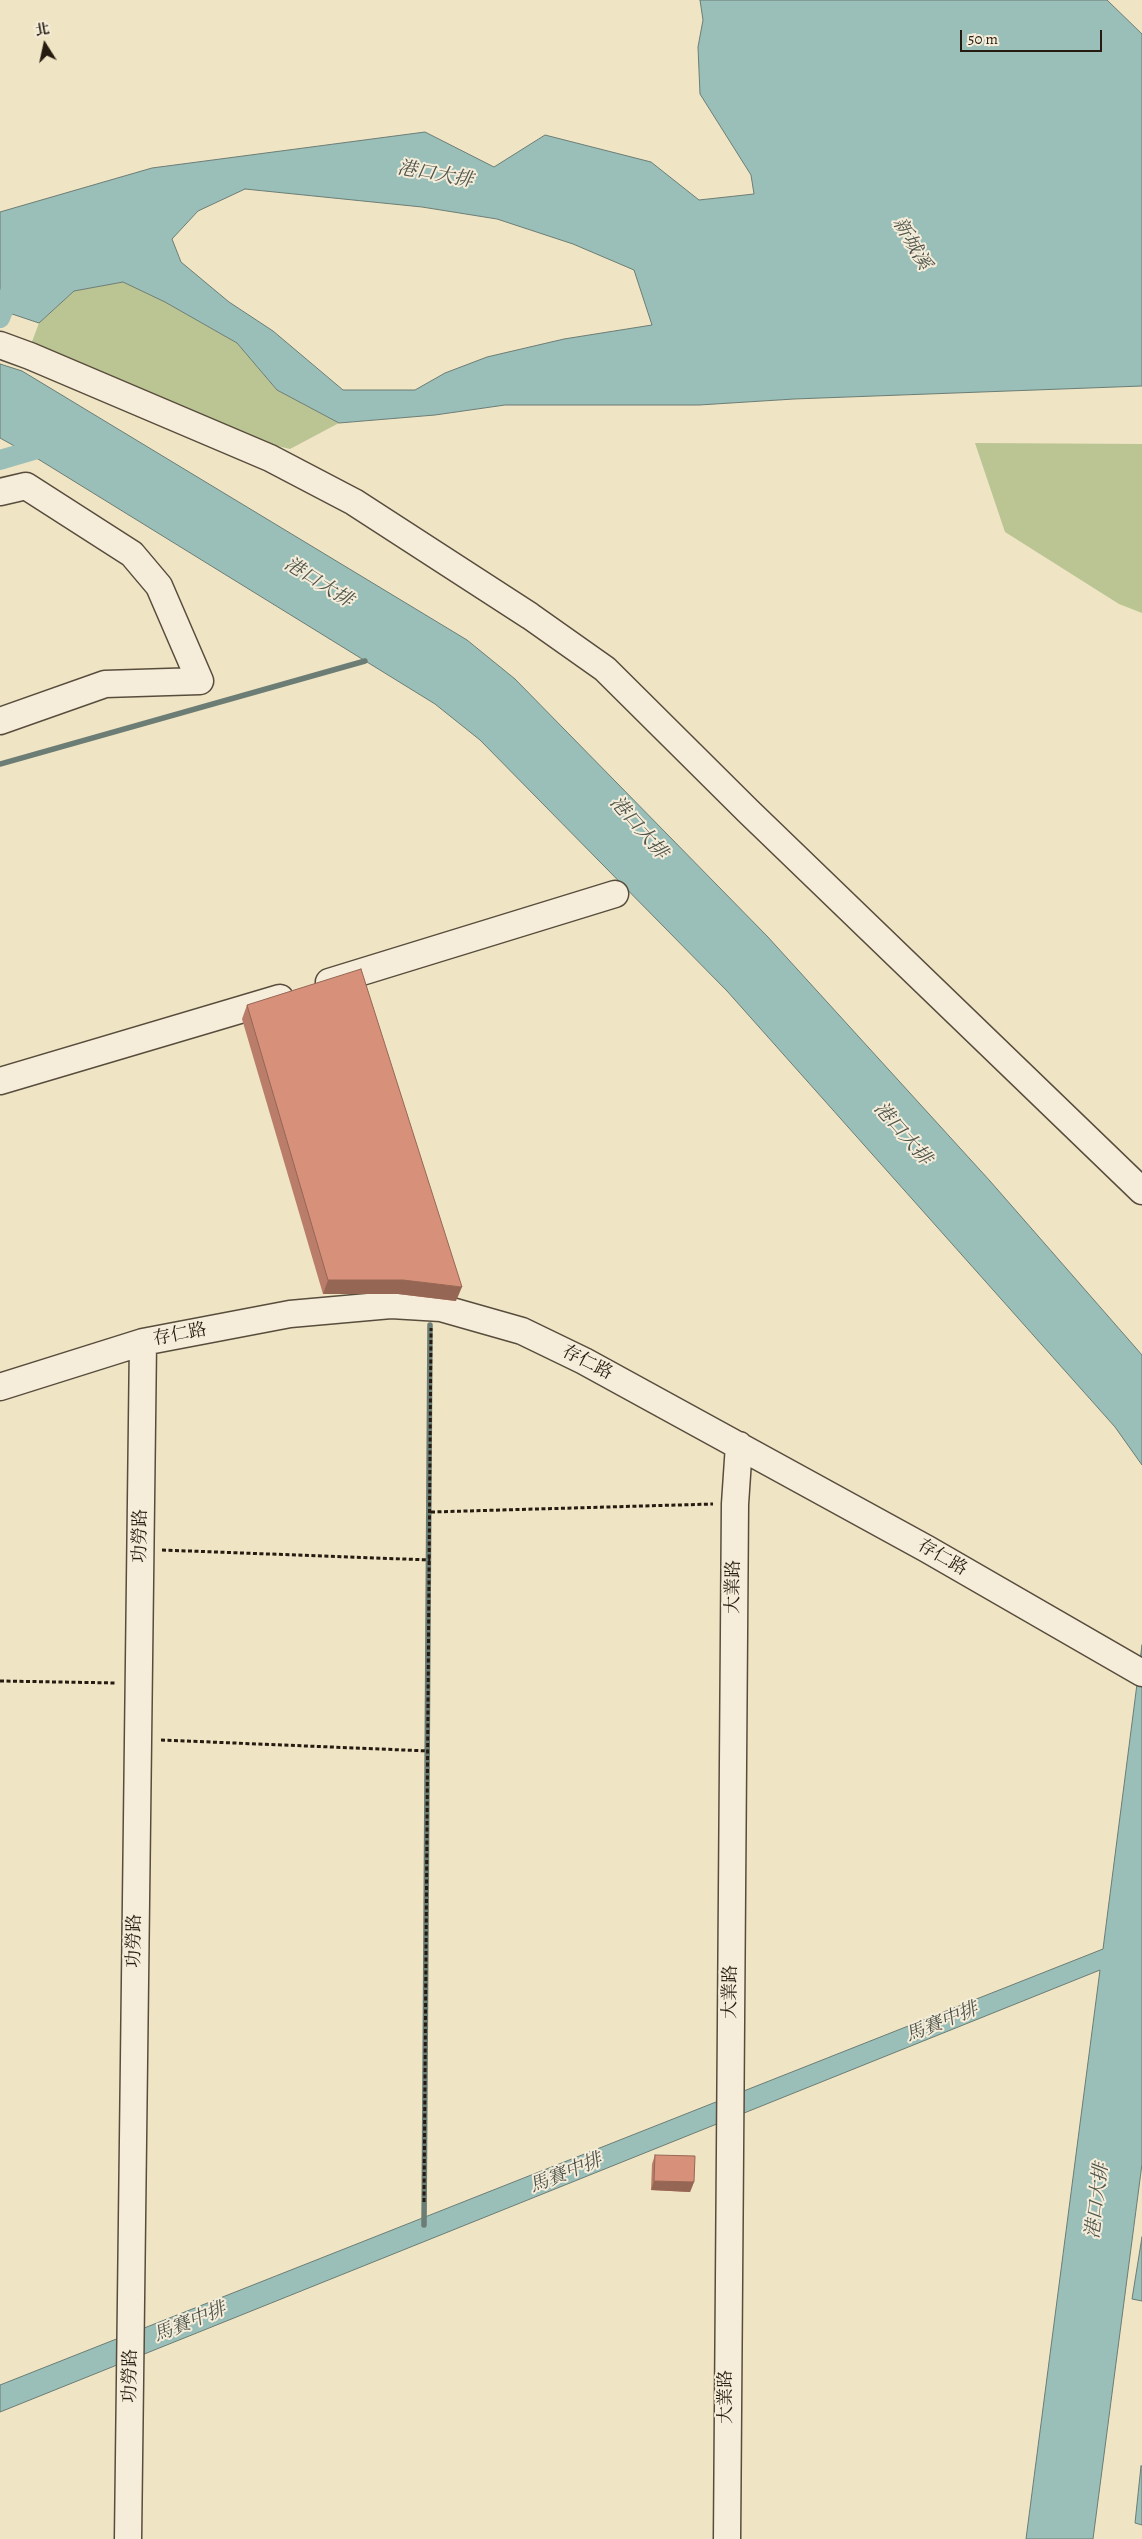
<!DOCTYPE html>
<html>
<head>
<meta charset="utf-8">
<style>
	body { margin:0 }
	#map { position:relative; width:1142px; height:2539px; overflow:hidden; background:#efe4c4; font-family:Alegreya,"Noto Serif TC",serif }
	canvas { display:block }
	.north { position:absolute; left:20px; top:20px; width:50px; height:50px; -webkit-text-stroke:4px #f5edd9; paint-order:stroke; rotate:350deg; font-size:14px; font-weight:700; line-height:20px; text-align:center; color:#251b10 }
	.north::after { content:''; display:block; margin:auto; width:18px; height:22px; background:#251b10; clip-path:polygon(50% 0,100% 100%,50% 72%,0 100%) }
	.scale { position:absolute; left:960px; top:30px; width:142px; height:22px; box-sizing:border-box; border:2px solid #251b10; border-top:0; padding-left:6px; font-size:15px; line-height:18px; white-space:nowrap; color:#251b10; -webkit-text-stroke:4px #f5edd9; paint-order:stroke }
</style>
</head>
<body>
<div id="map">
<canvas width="1142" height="2539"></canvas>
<div class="north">北</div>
<div class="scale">50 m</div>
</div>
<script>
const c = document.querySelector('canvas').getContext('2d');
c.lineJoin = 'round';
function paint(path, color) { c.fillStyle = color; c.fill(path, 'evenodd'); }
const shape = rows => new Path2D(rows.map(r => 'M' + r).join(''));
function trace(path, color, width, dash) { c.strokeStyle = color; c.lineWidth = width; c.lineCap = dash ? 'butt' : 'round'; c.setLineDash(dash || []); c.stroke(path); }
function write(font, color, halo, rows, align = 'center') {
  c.font = font + ' Alegreya,"Noto Serif TC",serif'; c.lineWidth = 4; c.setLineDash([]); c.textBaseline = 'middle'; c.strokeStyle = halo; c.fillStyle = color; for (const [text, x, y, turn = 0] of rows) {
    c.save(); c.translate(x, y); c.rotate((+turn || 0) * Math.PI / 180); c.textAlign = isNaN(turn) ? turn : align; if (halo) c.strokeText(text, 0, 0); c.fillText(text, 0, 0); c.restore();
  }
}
paint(shape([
	[123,282,165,302,237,343,277,390,339,423,290,449,253,440,30,347,39,323,74,291],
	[975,443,1142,444,1142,613,1119,604,1005,532]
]), '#bbc493');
const water = shape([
	[700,0,1107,0,1142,34,1142,386,794,399,699,405,505,405,435,415,339,423,277,390,237,343,165,302,123,282,74,291,39,323,0,310,0,212,152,168,425,132,494,167,545,135,651,162,699,200,754,194,751,175,700,94,698,47,703,20,700,0],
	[245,189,422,207,497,219,573,244,634,270,652,325,564,339,487,357,445,373,415,390,343,390,273,331,229,302,181,262,172,239,198,211,245,189],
	[0,364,22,371,467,640,515,679,767,936,990,1181,1142,1355,1142,1465,1115,1427,727,991,480,740,435,704,38,459,0,438,0,364],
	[1142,1645,1142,2164,1093,2539,1026,2539,1100,1970,0,2412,0,2385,1103,1949,1142,1645],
	[1142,2237,1142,2301,1132,2299,1142,2237],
	[1141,2466,1142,2466,1142,2525,1135,2523,1141,2466]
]);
paint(water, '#9abeb8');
trace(water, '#6b7d75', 1);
trace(shape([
	[0,764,365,661],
	[424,2225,430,1325]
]), '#6b7d75', 5.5);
trace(shape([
	[0,318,13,285],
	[0,460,51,445]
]), '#9abeb8', 20);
const minor = shape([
	[0,345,30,356,270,458,354,502,530,616,605,669,748,811,1142,1191],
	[0,492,26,486,132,554,159,586,200,681,105,684,0,721],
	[329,982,615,894],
	[0,1081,280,998],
	[0,1387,143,1342,290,1314,391,1305,441,1308,522,1331,584,1361,927,1549,1142,1673],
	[128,2539,143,1342],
	[727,2539,735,1504,739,1445]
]);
trace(minor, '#584d3d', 29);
trace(shape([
	[431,1512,713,1504],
	[162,1550,430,1560],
	[0,1681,117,1683],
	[161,1740,428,1751],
	[424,2202,431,1328]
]), '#251b10', 3, [4, 2.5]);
trace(minor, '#f5edd9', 26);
paint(shape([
	[247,1005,456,1301,398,1294,323,1294,242,1019],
	[655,2155,694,2182,690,2192,651,2190,652,2164]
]), '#b97d69');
paint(shape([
	[328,1280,403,1280,462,1287,456,1301,398,1294,323,1294],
	[654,2181,694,2182,690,2192,651,2190]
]), '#966655');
const building = shape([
	[361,969,462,1287,403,1280,328,1280,247,1005,361,969],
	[655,2155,695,2156,694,2182,654,2181,655,2155]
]);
paint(building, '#d7917a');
trace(building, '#966655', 1);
write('18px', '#251b10', '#f5edd9', [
	["存仁路",180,1335,-11],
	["存仁路",587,1363,27],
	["功勞路",141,1536,-89],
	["存仁路",942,1558,30],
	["大業路",734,1587,-89],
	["功勞路",135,1941,-89],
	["大業路",731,1992,-89],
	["功勞路",131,2376,-89],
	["大業路",727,2397,-90]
]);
write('italic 19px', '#4e544b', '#f5edd9', [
	["港口大排",435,175,10],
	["新城溪",911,244,60],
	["港口大排",318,583,32],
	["港口大排",638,828,49],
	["港口大排",902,1134,49],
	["馬賽中排",942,2023,-22],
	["馬賽中排",566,2174,-22],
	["港口大排",1098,2201,-83],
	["馬賽中排",190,2323,-22]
]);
</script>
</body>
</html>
